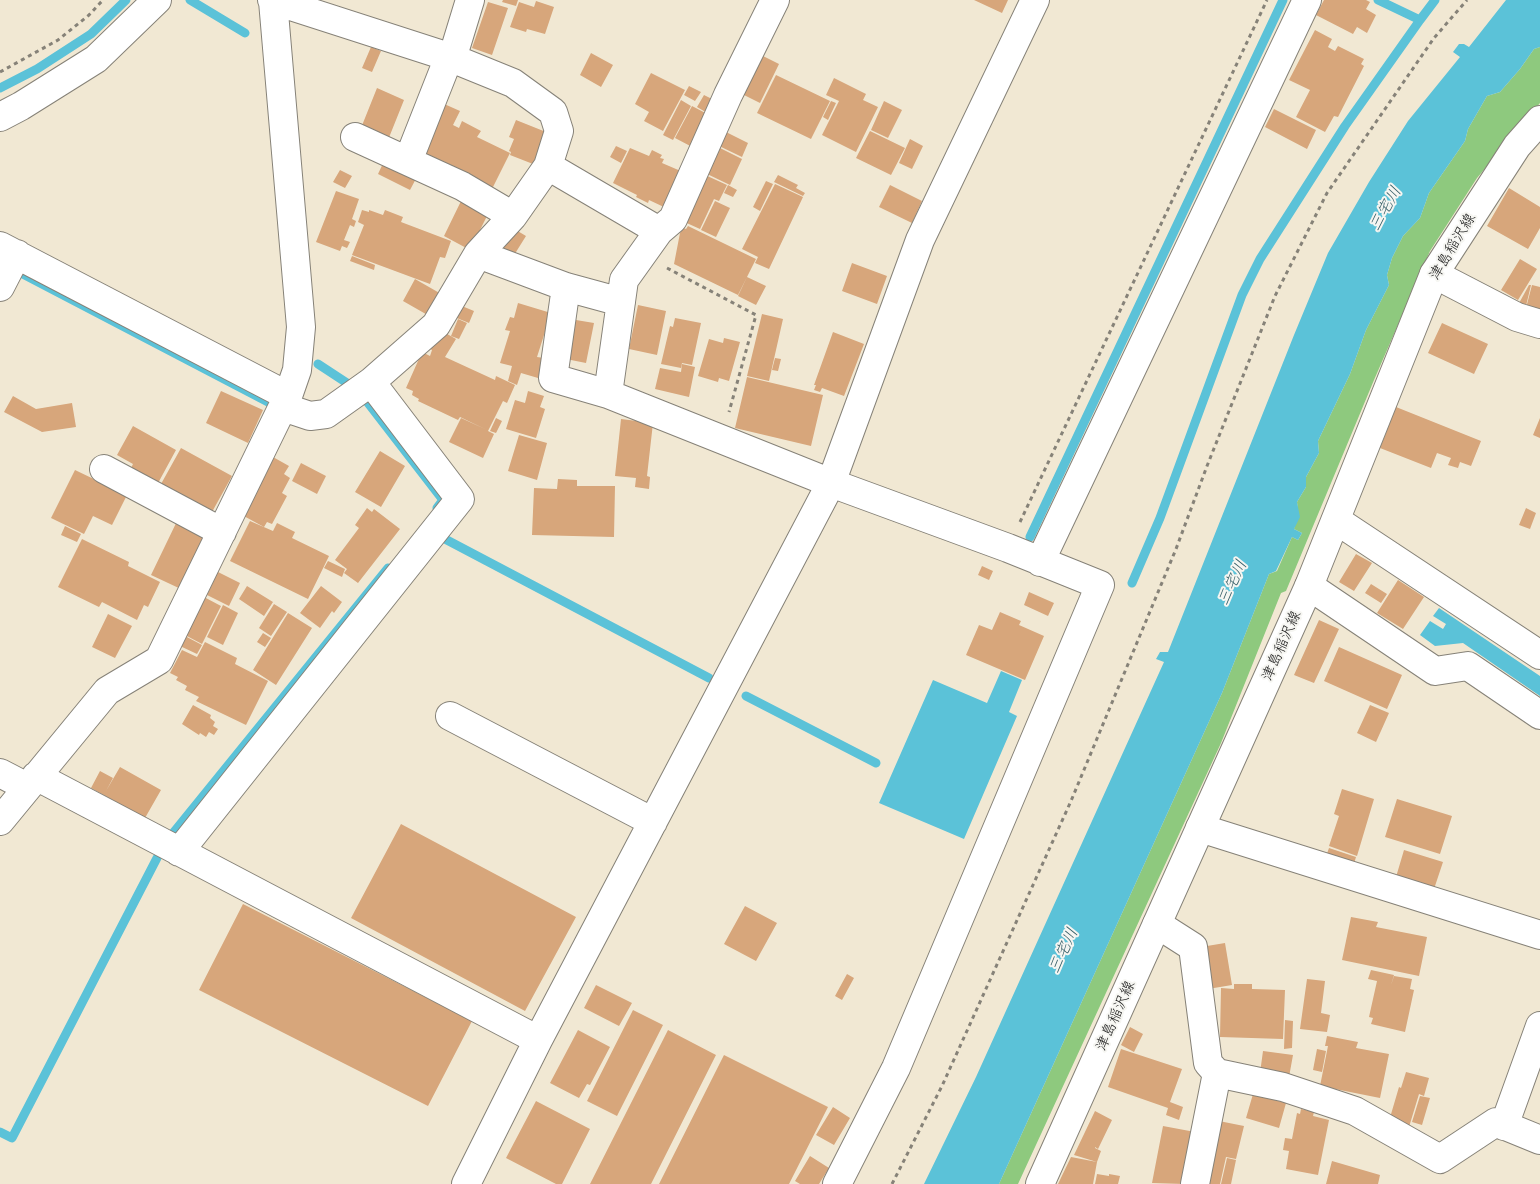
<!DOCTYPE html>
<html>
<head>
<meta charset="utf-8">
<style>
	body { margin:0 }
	canvas { display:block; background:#f1e8d3 }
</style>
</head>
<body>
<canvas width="1540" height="1184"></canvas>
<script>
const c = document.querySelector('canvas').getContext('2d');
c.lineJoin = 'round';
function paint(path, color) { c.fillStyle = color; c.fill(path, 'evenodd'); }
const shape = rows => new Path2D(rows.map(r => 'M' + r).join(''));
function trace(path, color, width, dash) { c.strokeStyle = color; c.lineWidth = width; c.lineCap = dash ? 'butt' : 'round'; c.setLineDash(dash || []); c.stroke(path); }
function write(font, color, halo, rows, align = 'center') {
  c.font = font + ' Itim,"Klee One",sans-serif'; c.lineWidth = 4; c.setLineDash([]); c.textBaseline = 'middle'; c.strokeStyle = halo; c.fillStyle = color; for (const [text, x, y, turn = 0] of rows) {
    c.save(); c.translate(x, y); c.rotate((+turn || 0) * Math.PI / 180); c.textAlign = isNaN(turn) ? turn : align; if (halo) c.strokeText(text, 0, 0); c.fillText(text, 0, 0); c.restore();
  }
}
paint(shape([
	[1540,47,1540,103,1477,178,1430,251,1374,380,1286,591,1281,593,1221,743,1018,1184,999,1184,1222,693,1269,574,1277,571,1292,537,1298,540,1302,533,1294,529,1298,511,1297,502,1306,487,1306,477,1319,453,1318,441,1350,374,1366,330,1389,285,1387,275,1392,258,1403,236,1420,218,1429,193,1465,141,1468,129,1487,96,1500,92,1520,69,1534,49]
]), '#8ec97e');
paint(shape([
	[1506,0,1540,0,1540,47,1534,49,1520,69,1500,92,1487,96,1468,129,1465,141,1429,193,1420,218,1403,236,1392,258,1387,275,1389,285,1366,330,1350,374,1318,441,1319,453,1306,477,1306,487,1297,502,1300,517,1294,529,1302,533,1298,540,1292,537,1276,571,1269,574,1222,693,999,1184,924,1184,976,1077,1164,662,1156,659,1160,652,1168,652,1294,335,1328,253,1369,182,1408,121,1460,57,1453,52,1459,44,1464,44,1469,47],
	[1439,608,1540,676,1540,696,1463,643,1435,646,1420,635,1430,621,1443,629,1446,624,1433,616],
	[1001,671,1022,680,1009,712,1017,716,964,839,879,803,933,680,987,703]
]), '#5bc2d8');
trace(shape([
	[190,0,245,33],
	[1378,0,1420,20,1435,0],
	[0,88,37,69,91,34,126,0],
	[21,273,270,403],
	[318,364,350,385],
	[365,399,443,500,437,508],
	[1030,537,1283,0],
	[445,539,709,678],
	[1132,583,1160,518,1242,295,1260,259,1345,126,1420,20],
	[746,696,876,763],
	[169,838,388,568],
	[0,1132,12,1138,157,858]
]), '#5bc2d8', 9);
paint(shape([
	[503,0,518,0,516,6,502,2],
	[974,0,1008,0,1002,13],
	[1324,0,1366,0,1370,2,1366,9,1376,15,1367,33,1357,27,1353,34,1316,15],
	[536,1,554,7,545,34,527,29,526,32,510,27,519,2,534,7],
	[488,2,508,8,492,55,472,48],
	[1315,30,1332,39,1328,47,1335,51,1338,46,1364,59,1361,64,1364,66,1338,117,1334,116,1325,132,1296,117,1310,90,1289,80],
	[371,47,381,51,372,72,362,68],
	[591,53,613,65,601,87,580,75],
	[763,56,779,64,760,103,744,95],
	[651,73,685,90,663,131,644,121,649,112,635,104],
	[776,75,830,101,811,139,757,113],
	[834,78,866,94,863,100,878,107,856,152,822,135,839,101,826,95],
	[689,86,701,92,695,101,684,95],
	[377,88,404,100,386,145,359,133],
	[704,95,716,101,709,114,697,107],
	[681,100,691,106,673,140,663,135],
	[831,101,836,103,828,120,823,117],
	[884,101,902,110,888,138,871,130],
	[442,103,460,111,453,125,459,128,462,121,481,131,477,137,510,153,490,193,419,158],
	[692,106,713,117,696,149,675,138],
	[1274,109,1316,130,1307,149,1265,127],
	[516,120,546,132,533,164,510,155,511,152,509,151,514,139,509,137],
	[724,131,748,143,742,157,717,145],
	[870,131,905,148,891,175,856,158],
	[910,139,923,146,912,169,899,163],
	[616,146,627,151,621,163,610,157],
	[716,146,742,159,730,185,703,172],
	[630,148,649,156,652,150,662,155,660,158,664,159,662,163,683,172,666,208,649,200,648,203,636,197,637,195,613,183],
	[386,157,419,173,410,190,378,174],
	[340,170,352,176,345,188,333,182],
	[703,174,727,185,719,201,714,199,700,229,680,220],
	[778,175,798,185,796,188,805,193,803,196,774,182],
	[766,181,773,184,760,211,753,207],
	[775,184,803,197,769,269,755,263,758,257,742,249],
	[728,185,737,190,733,197,724,193],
	[890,185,922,201,912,223,879,207],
	[1509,188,1540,207,1540,228,1528,249,1487,226],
	[336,191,359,199,352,219,356,221,354,227,350,225,344,240,350,242,347,248,342,246,340,251,316,242],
	[463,197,487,216,470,250,444,236],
	[715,201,730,208,716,237,701,230],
	[362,210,369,212,369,210,383,215,385,210,403,217,401,222,451,241,445,258,440,257,430,284,352,255,364,225,358,222],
	[688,226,756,259,738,295,674,264,680,233,683,228,686,229],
	[511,227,526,236,511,260,490,252],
	[352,256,375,265,374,270,350,261],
	[1520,259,1537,269,1518,300,1501,290],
	[852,263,887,276,877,304,842,291],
	[747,277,766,286,756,305,738,296],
	[415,279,443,295,431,317,403,301],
	[1529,285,1531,285,1526,306,1518,305],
	[1532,285,1540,287,1540,312,1526,308],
	[518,303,551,313,537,357,544,358,538,378,521,373,517,385,508,381,512,366,500,363,510,331,505,330,510,317,514,318],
	[457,304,474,311,469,323,452,316],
	[638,305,666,311,657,355,629,349],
	[762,314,783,319,769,381,747,376],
	[675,318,701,323,692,365,682,363,681,368,661,364,670,326,673,327],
	[458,319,467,323,459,339,451,336],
	[570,319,594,323,586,363,561,358],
	[1442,323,1488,344,1474,374,1428,353],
	[440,330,456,339,445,357,495,380,496,376,515,385,507,403,503,401,488,431,494,434,483,458,449,442,461,418,485,429,460,417,458,420,418,401,419,399,412,395,413,391,406,388,422,352,430,356,432,350,429,348],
	[833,332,864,344,844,396,822,388,820,392,814,390,816,385,814,385],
	[724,338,740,342,729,381,719,378,718,382,698,376,709,339,723,343],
	[775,358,781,359,778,371,772,370],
	[682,364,695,367,689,397,655,389,660,368,681,372],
	[747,377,823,395,811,446,735,428],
	[221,391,263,410,248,443,206,423],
	[528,391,544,396,540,407,545,409,536,438,506,429,515,400,525,403],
	[13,396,36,409,72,403,76,427,42,432,4,412],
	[1396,407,1481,441,1471,466,1460,462,1458,468,1448,465,1451,458,1437,453,1431,468,1380,448],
	[496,418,502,421,496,433,490,431],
	[1540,418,1540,438,1533,435],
	[621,419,653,423,647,476,650,477,649,489,635,487,636,478,615,476],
	[133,426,176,450,157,485,130,470,133,464,117,455],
	[519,435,547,443,537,480,508,471],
	[181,448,232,476,212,512,162,491,165,486,161,484],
	[380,451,405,466,381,507,355,492],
	[273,457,289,466,284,474,290,478,282,493,287,496,272,524,267,522,264,527,242,515],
	[301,463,326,476,317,494,292,481],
	[75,470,127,495,112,525,93,516,84,534,51,518],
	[558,479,577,480,577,486,615,486,614,537,532,535,534,488,557,489],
	[367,508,372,512,374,509,400,529,358,583,344,573,347,569,335,560,359,528,355,525],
	[1526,508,1536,513,1530,529,1519,525],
	[179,517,211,532,183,590,151,575],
	[250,521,273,531,277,523,295,532,292,538,329,556,308,599,230,561],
	[65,526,81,534,77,542,61,535],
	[82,539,129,562,128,566,160,582,148,607,144,605,137,620,102,602,99,607,58,587],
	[1356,554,1372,563,1354,591,1339,582],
	[328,561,345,569,342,577,324,568],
	[982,566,993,571,989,580,978,575],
	[218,572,240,583,229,606,207,595],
	[1398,580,1424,597,1403,629,1377,613],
	[1371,584,1387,594,1381,603,1365,593],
	[247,586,273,602,264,616,239,599],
	[321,586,342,602,334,613,332,611,320,628,300,613],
	[1029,592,1054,603,1048,616,1024,605],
	[204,597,221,606,202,644,185,635],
	[274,604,287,612,271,636,259,628],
	[223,605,238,613,223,645,207,637],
	[1000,612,1021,621,1019,625,1044,636,1025,680,966,655,979,625,992,630],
	[288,613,312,628,276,685,253,670],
	[108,614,132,626,115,658,92,647],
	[1319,620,1339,629,1314,683,1294,675],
	[263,633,271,638,265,647,257,642],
	[185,636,202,645,197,654,180,646],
	[205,642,237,658,235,664,268,681,246,725,196,701,199,697,185,690,187,686,176,680,178,677,170,673,182,650,197,657],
	[1339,647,1402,675,1387,709,1324,681],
	[193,705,211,715,210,718,215,722,213,726,218,729,214,735,209,732,206,737,200,733,199,735,182,724],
	[1370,705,1389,713,1376,742,1357,733],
	[120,767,161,790,145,818,91,788,100,771,113,778,106,791],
	[1342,789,1374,799,1357,856,1329,846,1339,816,1334,814],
	[1397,799,1452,816,1440,854,1385,837],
	[401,824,576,917,525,1011,351,918],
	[1329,848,1356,857,1353,867,1325,859],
	[1404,850,1443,862,1434,889,1396,877],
	[243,904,472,1021,428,1106,199,990],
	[745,906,777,923,756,961,724,944],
	[1351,917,1378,922,1376,927,1427,937,1419,976,1342,960],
	[1225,943,1232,985,1208,989,1201,947],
	[1371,970,1394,975,1391,985,1394,976,1412,979,1410,989,1414,990,1405,1032,1371,1024,1373,1018,1369,1017,1377,981,1368,979],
	[847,974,854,978,842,1000,835,996],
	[1307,979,1325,981,1321,1013,1330,1015,1327,1032,1300,1029],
	[1234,984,1252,984,1252,989,1285,990,1283,1039,1220,1037,1221,988,1234,989],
	[596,985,632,1003,619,1026,584,1008],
	[633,1010,663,1025,617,1116,587,1101],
	[1285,1020,1293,1021,1292,1048,1284,1049],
	[1130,1027,1143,1034,1134,1052,1121,1045],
	[578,1030,610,1047,590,1085,587,1084,579,1098,550,1083],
	[668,1030,716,1055,651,1184,590,1184],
	[1327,1036,1358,1042,1356,1048,1389,1054,1380,1098,1320,1086,1328,1046,1325,1046],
	[1121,1049,1182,1069,1170,1102,1183,1107,1179,1120,1166,1115,1168,1108,1108,1087],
	[1317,1049,1326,1051,1322,1072,1313,1070],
	[1263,1051,1293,1055,1289,1077,1260,1073],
	[724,1055,828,1107,789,1184,659,1184],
	[1406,1072,1429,1078,1424,1096,1419,1094,1409,1127,1389,1121,1399,1087,1401,1088],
	[1253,1094,1286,1103,1279,1128,1246,1118],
	[1420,1096,1430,1098,1422,1125,1412,1122],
	[536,1101,590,1129,562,1184,556,1184,506,1158],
	[833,1107,850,1118,834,1145,816,1135],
	[1301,1109,1314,1112,1313,1116,1329,1120,1318,1175,1286,1169,1289,1151,1283,1150,1285,1138,1292,1139,1297,1113,1300,1114],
	[1095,1111,1112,1120,1098,1149,1095,1147,1095,1148,1101,1151,1097,1162,1074,1155],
	[1219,1121,1244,1126,1236,1159,1226,1157,1220,1184,1205,1184],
	[1163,1126,1195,1132,1184,1184,1152,1183],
	[810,1156,829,1168,819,1184,800,1184,795,1181],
	[1071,1157,1097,1162,1093,1184,1058,1184],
	[1227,1158,1236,1160,1231,1184,1221,1184],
	[1332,1161,1380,1175,1378,1184,1326,1184],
	[1097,1174,1109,1176,1109,1174,1120,1176,1118,1184,1095,1184]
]), '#d7a67b');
const minor = shape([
	[272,0,449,57,513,83,553,112,559,131,548,166,659,231],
	[452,59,470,0],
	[0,117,21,106,96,59,157,0],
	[355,137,462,186,513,216],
	[408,161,449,57],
	[0,246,288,396],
	[478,254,566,287,621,302],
	[1434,274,1517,317,1540,324],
	[0,287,17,254],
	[566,287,553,378,608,394,831,483,1008,548,1100,585,896,1068,837,1184],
	[608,394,624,280,659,231,673,219,728,95,775,0],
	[283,407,310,416,326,414,371,382,436,325,478,254,513,216,548,166],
	[104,469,222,532],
	[1336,520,1540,655],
	[1040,562,1307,0],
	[1309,586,1435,671,1468,666,1540,715],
	[450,716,653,822],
	[0,773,27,787],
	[36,776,538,1040],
	[0,821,107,691,159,660,288,396,297,370,301,327,273,1],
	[1200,828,1540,935],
	[179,852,460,499,371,382],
	[1157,924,1193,947,1208,1063,1217,1073,1283,1087,1355,1111,1440,1159,1496,1122,1540,1140],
	[1504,1126,1540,1026],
	[466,1184,538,1040,831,483,920,240,1035,0],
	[1195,1184,1217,1073]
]);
const major = shape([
	[1040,1184,1309,586,1434,274,1517,146,1540,120]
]);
trace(minor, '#868278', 30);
trace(major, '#868278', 30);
trace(shape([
	[0,72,58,40,89,15,103,0],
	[667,268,756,315,729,412],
	[1020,522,1267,0],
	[892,1184,942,1086,1071,801,1176,549,1207,466,1275,296,1327,193,1434,38,1467,0]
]), '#868278', 3, [4, 4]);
trace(minor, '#fff', 28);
trace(major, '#fff', 28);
write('15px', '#1c1c1c', '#f6f6f2', [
	["津島稲沢線",1453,247,-59],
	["津島稲沢線",1282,646,-66],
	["津島稲沢線",1116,1016,-66]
]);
write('italic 16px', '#355e67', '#f6f6f2', [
	["三宅川",1386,209,-61],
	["三宅川",1233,583,-65],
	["三宅川",1064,951,-65]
]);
</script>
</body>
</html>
